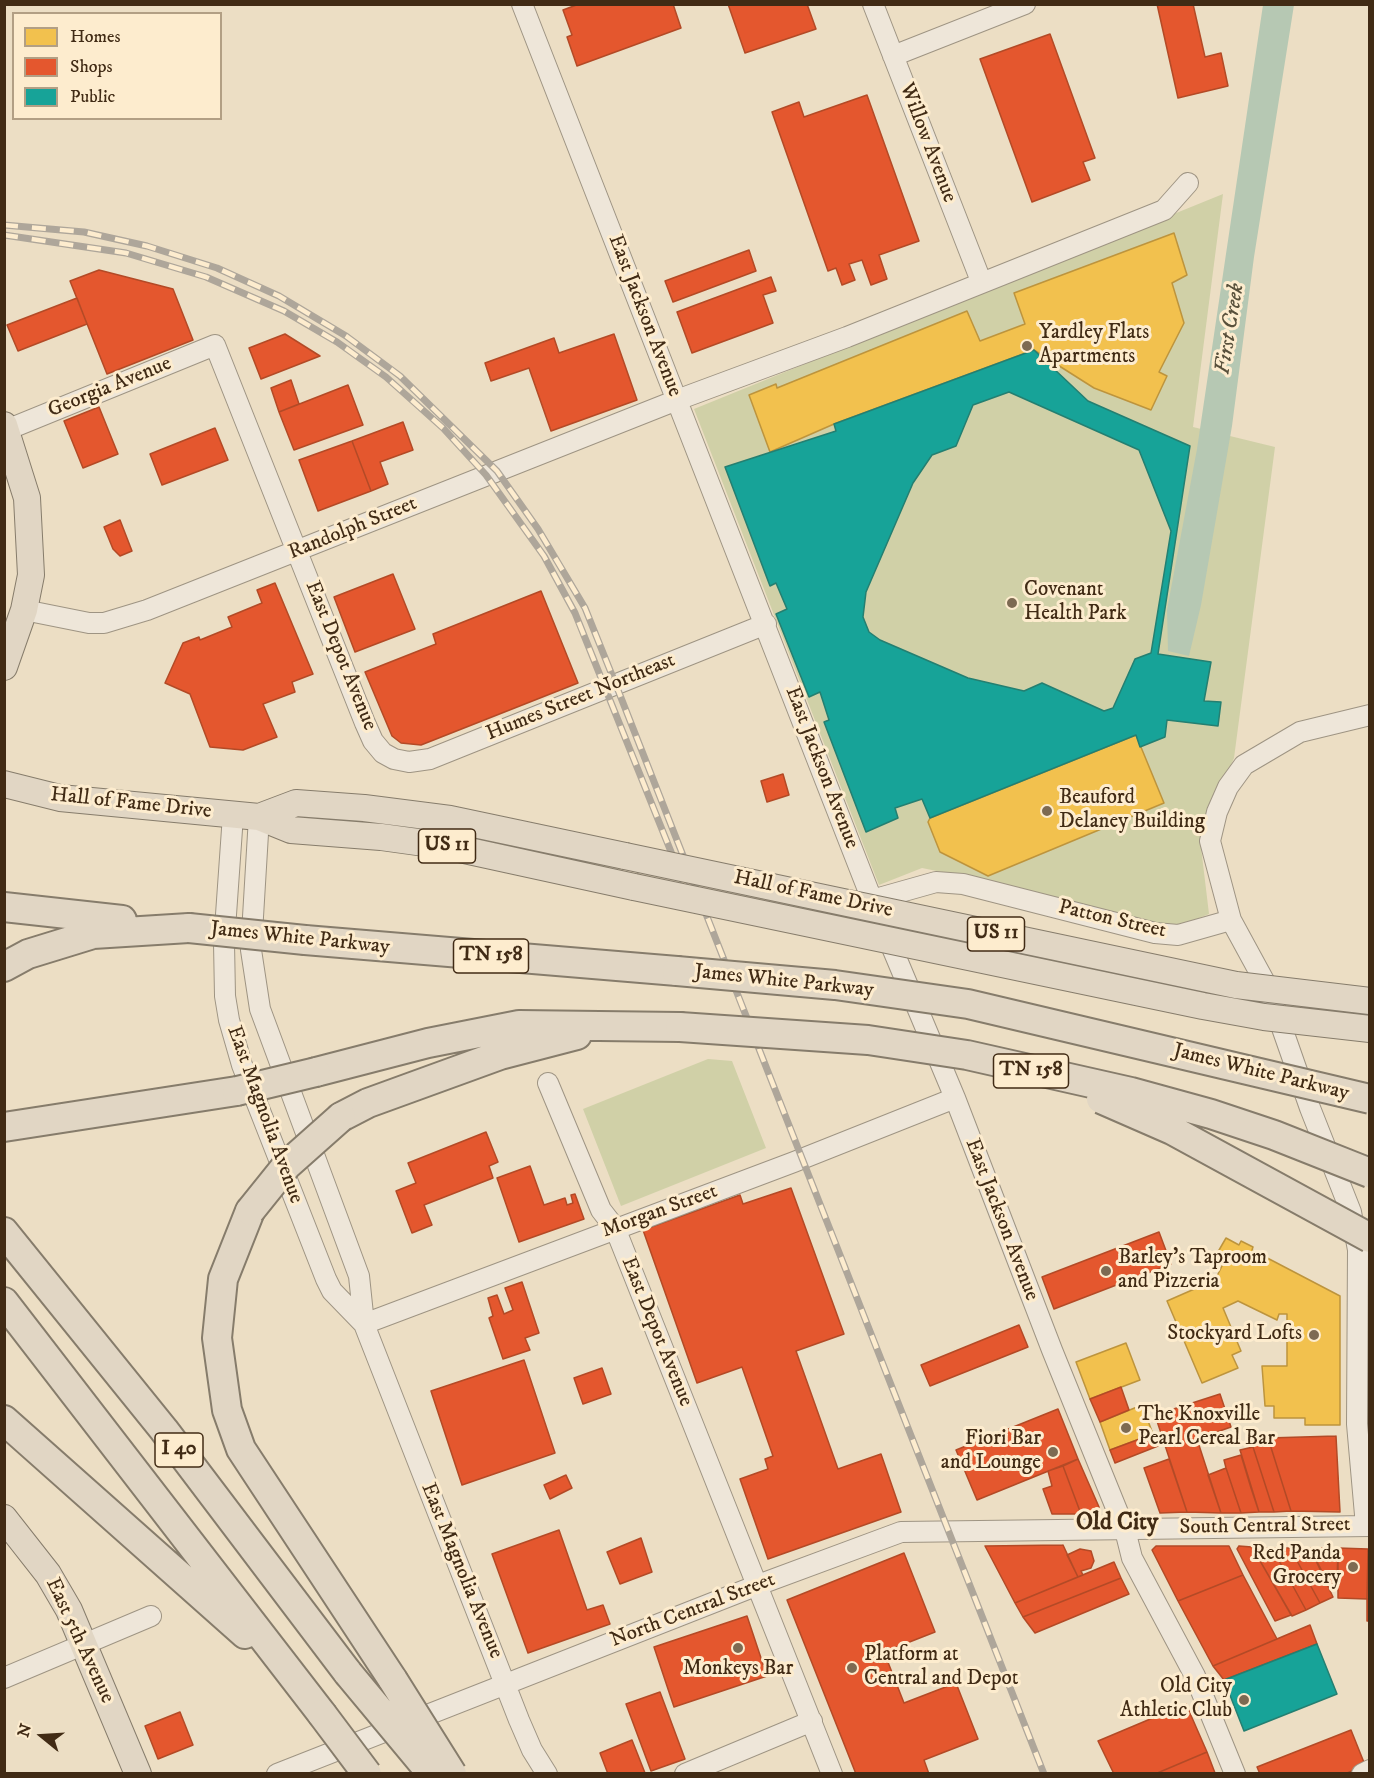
<!DOCTYPE html>
<html>
<head>
<meta charset="utf-8">
<style>
	body { margin:0 }
	#map { position:relative; width:1374px; height:1778px; overflow:hidden; background:#ecdec4; font-family:"IM FELL DW Pica",serif }
	canvas { display:block }
	.frame { position:absolute; inset:0; border:6px solid #412b15; pointer-events:none }
	.legend { position:absolute; left:12px; top:12px; width:210px; height:108px; box-sizing:border-box; background:#fdecce; border:2px solid #b29f84; margin:0; padding:8px 10px; list-style:none; font-size:18px; color:#412b15 }
	.legend li { display:flex; align-items:center; gap:12px; height:30px }
	.legend b { width:30px; border:2px solid #b29f84 }
	.north { position:absolute; left:12px; top:1706px; width:60px; height:60px; -webkit-text-stroke:4px #fdecce; paint-order:stroke; rotate:288deg; font-size:16px; font-weight:700; line-height:24px; text-align:center; color:#412b15 }
	.north::after { content:''; display:block; margin:auto; width:21px; height:27px; background:#412b15; clip-path:polygon(50% 0,100% 100%,50% 72%,0 100%) }
</style>
</head>
<body>
<div id="map">
<canvas width="1374" height="1778"></canvas>
<div class="frame"></div>
<ul class="legend">
<li><b style="height:16px;background:#f2c14e"></b>Homes</li>
<li><b style="height:16px;background:#e4572e"></b>Shops</li>
<li><b style="height:16px;background:#17a398"></b>Public</li>
</ul>
<div class="north">N</div>
</div>
<script>
const c = document.querySelector('canvas').getContext('2d');
c.lineJoin = 'round';
function paint(path, color) { c.fillStyle = color; c.fill(path, 'evenodd'); }
const shape = rows => new Path2D(rows.map(r => 'M' + r).join(''));
function trace(path, color, width, dash) { c.strokeStyle = color; c.lineWidth = width; c.lineCap = dash ? 'butt' : 'round'; c.setLineDash(dash || []); c.stroke(path); }
function write(font, color, halo, rows, align = 'center') {
  c.font = font + ' "IM FELL DW Pica",serif'; c.lineWidth = 6; c.setLineDash([]); c.textBaseline = 'middle'; c.strokeStyle = halo; c.fillStyle = color; for (const [text, x, y, turn = 0] of rows) {
    c.save(); c.translate(x, y); c.rotate((+turn || 0) * Math.PI / 180); c.textAlign = isNaN(turn) ? turn : align; if (halo) c.strokeText(text, 0, 0); c.fillText(text, 0, 0); c.restore();
  }
}
paint(shape([
	[1223,194,1193,427,1275,447,1234,758,1200,839,1209,914,1179,926,1154,923,1001,884,922,868,879,885,694,409],
	[708,1059,732,1061,766,1148,621,1206,583,1109]
]), '#d0d0a7');
paint(shape([
	[1263,5,1294,5,1254,257,1232,426,1201,605,1189,656,1168,651,1167,610,1197,449]
]), '#b6c8b3');
const homes = shape([
	[1174,233,1187,275,1172,283,1184,323,1159,372,1167,376,1151,410,1094,388,1034,350,834,424,770,452,749,395,776,384,777,388,967,311,980,341,1025,324,1014,293,1174,233],
	[1136,735,1164,803,988,876,940,852,928,822,930,818,1136,735],
	[1226,1238,1239,1245,1241,1241,1253,1247,1252,1250,1340,1296,1340,1425,1305,1425,1305,1418,1274,1418,1274,1406,1265,1406,1262,1366,1287,1366,1287,1314,1279,1314,1277,1320,1238,1301,1223,1308,1241,1351,1232,1355,1238,1368,1202,1383,1167,1301,1215,1280,1224,1262,1215,1257,1226,1238],
	[1126,1343,1140,1380,1090,1399,1076,1362,1126,1343],
	[1142,1405,1153,1434,1110,1450,1100,1422,1142,1405]
]);
paint(homes, '#f2c14e');
trace(homes, '#bd943d', 1.5);
const shops = shape([
	[579,4,673,4,681,28,577,66,567,37,572,35,563,10,579,4],
	[728,4,807,4,816,29,745,53,728,4],
	[1157,4,1193,4,1205,57,1221,53,1228,86,1178,98,1157,4],
	[1050,34,1095,158,1083,162,1090,180,1032,202,980,59,1050,34],
	[867,95,919,241,879,255,887,279,871,285,862,260,849,264,855,280,842,285,836,268,828,271,772,112,799,102,804,117,867,95],
	[749,250,756,271,673,302,665,281,749,250],
	[99,270,173,289,193,340,107,374,70,281,99,270],
	[771,277,776,291,763,295,773,323,692,353,677,312,771,277],
	[77,298,87,324,18,351,7,325,77,298],
	[285,334,320,356,261,379,249,348,285,334],
	[614,334,637,400,551,431,529,368,491,381,485,363,554,338,559,353,614,334],
	[291,380,299,404,279,412,271,388,291,380],
	[348,385,363,425,294,450,279,412,348,385],
	[99,407,118,454,83,468,64,421,99,407],
	[403,422,413,450,380,462,388,484,371,491,352,441,403,422],
	[215,428,228,460,162,485,150,454,215,428],
	[352,441,371,491,318,511,299,460,352,441],
	[120,520,132,551,120,556,113,549,104,527,120,520],
	[393,574,415,629,355,652,334,597,393,574],
	[275,583,313,674,292,682,295,692,263,704,277,737,243,750,210,747,190,694,165,683,183,643,199,637,200,640,232,627,228,617,262,603,257,590,275,583],
	[541,591,578,683,421,745,401,743,392,736,365,672,436,644,433,634,541,591],
	[783,774,789,795,767,802,761,781,783,774],
	[486,1132,498,1162,489,1166,493,1178,424,1205,432,1225,412,1233,396,1191,416,1183,408,1163,486,1132],
	[530,1166,544,1205,565,1198,567,1205,573,1203,571,1195,575,1194,584,1219,519,1242,497,1178,530,1166],
	[791,1188,844,1334,796,1351,838,1469,881,1454,901,1512,768,1559,740,1479,768,1469,765,1459,773,1456,742,1367,697,1383,643,1230,740,1195,743,1204,791,1188],
	[1159,1232,1171,1264,1054,1309,1042,1277,1159,1232],
	[522,1282,539,1333,525,1338,530,1350,503,1359,489,1318,493,1316,488,1298,497,1295,504,1314,513,1310,505,1288,522,1282],
	[1019,1325,1028,1347,930,1386,921,1365,1019,1325],
	[524,1360,555,1453,462,1485,431,1391,524,1360],
	[602,1368,611,1394,583,1404,574,1378,602,1368],
	[1121,1387,1129,1410,1100,1422,1090,1399,1121,1387],
	[1220,1394,1231,1427,1197,1439,1221,1513,1187,1512,1155,1415,1220,1394],
	[1058,1409,1078,1459,977,1500,956,1450,1058,1409],
	[1153,1434,1158,1446,1115,1463,1110,1450,1153,1434],
	[1336,1436,1340,1512,1291,1511,1268,1438,1336,1436],
	[1268,1438,1291,1511,1274,1512,1253,1447,1252,1443,1268,1438],
	[1253,1447,1274,1512,1259,1512,1240,1450,1253,1447],
	[1241,1455,1251,1488,1259,1512,1241,1513,1226,1468,1224,1460,1241,1455],
	[1078,1459,1099,1507,1097,1516,1081,1514,1063,1466,1078,1459],
	[1169,1459,1187,1512,1160,1513,1144,1468,1169,1459],
	[1063,1466,1081,1514,1052,1514,1043,1489,1052,1486,1048,1471,1063,1466],
	[1226,1468,1241,1513,1221,1513,1208,1475,1226,1468],
	[566,1475,572,1488,550,1499,544,1485,566,1475],
	[559,1530,587,1610,603,1605,610,1624,528,1653,492,1554,559,1530],
	[641,1538,652,1572,620,1584,607,1552,641,1538],
	[1063,1545,1078,1577,1015,1603,985,1546,1063,1545],
	[1156,1546,1229,1546,1243,1575,1178,1601,1152,1550,1156,1546],
	[1239,1546,1252,1547,1291,1615,1275,1621,1237,1549,1239,1546],
	[1252,1547,1272,1548,1306,1610,1292,1616,1252,1547],
	[1272,1548,1290,1548,1320,1603,1306,1610,1272,1548],
	[1290,1548,1310,1548,1333,1597,1320,1603,1290,1548],
	[1310,1548,1338,1548,1337,1583,1328,1583,1310,1548],
	[1338,1548,1368,1549,1367,1599,1338,1598,1338,1548],
	[1080,1549,1091,1551,1094,1561,1091,1568,1081,1571,1083,1575,1078,1577,1067,1555,1080,1549],
	[1368,1552,1370,1552,1370,1599,1367,1599,1368,1552],
	[904,1553,935,1632,884,1652,904,1703,956,1683,978,1739,924,1760,929,1774,856,1774,787,1600,904,1553],
	[1114,1562,1121,1578,1023,1617,1015,1603,1114,1562],
	[1243,1575,1277,1639,1213,1666,1178,1601,1243,1575],
	[1121,1578,1129,1594,1035,1633,1023,1617,1121,1578],
	[1367,1599,1370,1599,1370,1621,1367,1621,1367,1599],
	[747,1616,767,1676,674,1707,654,1647,747,1616],
	[1310,1625,1317,1644,1224,1680,1213,1666,1310,1625],
	[660,1692,685,1759,651,1771,626,1704,660,1692],
	[1186,1704,1207,1752,1155,1774,1114,1774,1098,1741,1186,1704],
	[180,1712,193,1745,158,1759,145,1726,180,1712],
	[1351,1730,1365,1765,1345,1774,1260,1774,1257,1767,1351,1730],
	[632,1740,645,1773,608,1774,600,1753,632,1740],
	[1207,1752,1215,1773,1155,1774,1207,1752]
]);
paint(shops, '#e4572e');
trace(shops, '#b34a26', 1.5);
const public = shape([
	[1034,350,1088,401,1190,446,1158,654,1211,662,1204,701,1221,702,1218,726,1167,720,1165,737,1140,747,1136,735,930,818,922,799,895,808,898,818,866,832,824,722,829,720,820,692,809,697,776,614,787,609,776,583,770,586,725,467,836,431,834,424,1034,350],
	[1009,392,1139,450,1171,531,1151,653,1135,659,1113,708,1104,711,1042,683,1024,691,968,678,880,640,869,632,863,617,866,592,913,483,932,455,956,446,973,405,1009,392],
	[1317,1644,1337,1694,1244,1731,1224,1680,1317,1644]
]);
paint(public, '#17a398');
trace(public, '#247f71', 1.5);
const minor = shape([
	[522,4,872,900,955,1098,1052,1350,1125,1530,1132,1558,1195,1676,1235,1774],
	[873,4,981,281],
	[893,56,1025,4],
	[4,431,215,345,365,723,373,741,383,753,394,759,409,762,430,759,766,624],
	[24,610,89,623,104,623,147,610,677,400,847,337,1164,210,1188,183],
	[233,815,224,943,225,996,229,1020,242,1065,326,1279,332,1291,364,1324],
	[259,817,251,950,260,1009,359,1276,364,1324,519,1720,532,1750,547,1774],
	[872,900,936,882,963,884,1155,933,1178,935,1231,920],
	[548,1083,601,1210,615,1228,832,1774],
	[364,1324,794,1162,955,1098],
	[1366,1526,1357,1424,1358,1250,1351,1212,1310,1108,1268,988,1231,920,1210,841,1217,812,1228,787,1244,765,1300,732,1370,715],
	[4,1678,151,1616],
	[277,1774,758,1585,901,1532,1370,1526],
	[685,1774,812,1721],
	[1362,1774,1370,1770]
]);
const major = shape([
	[4,425,27,498,31,575,24,610,4,667],
	[4,784,60,798,259,817,291,830,381,837,446,846,634,887],
	[259,817,296,803,364,808,450,819,625,856],
	[4,1518,48,1574,69,1610,138,1774]
]);
const highway = shape([
	[4,907,122,920],
	[305,940,677,971],
	[4,967,28,954,93,934,189,928],
	[316,1072,428,1043,519,1025,680,1027],
	[341,1117,368,1103,500,1055,577,1035],
	[4,1127,237,1091],
	[250,1211,223,1279,217,1338,227,1410,241,1449,393,1680],
	[4,1232,164,1430,348,1673],
	[4,1302,322,1714],
	[4,1420,245,1634]
]);
trace(minor, '#9e9483', 22);
trace(major, '#867c6b', 28);
trace(highway, '#867c6b', 32);
trace(minor, '#eee6d9', 20);
trace(major, '#e1d6c4', 26);
trace(highway, '#e1d6c4', 28);
const rail = shape([
	[4,225,84,232,147,246,217,268,279,296,346,336,400,376,497,471,538,529,585,608,616,685,1044,1774],
	[4,235,126,253,206,277,284,311,337,342,386,377,443,428,486,475,544,556,575,613,694,909]
]);
trace(rail, '#aea69a', 7);
trace(rail, '#fdecce', 4.5, [14]);
const majorBridge = shape([
	[625,856,1236,985,1370,1001],
	[634,887,1203,1006,1264,1017,1370,1029]
]);
const highwayBridge = shape([
	[189,928,305,940],
	[677,971,835,985,968,1004,1370,1099],
	[680,1027,868,1040,967,1055,1131,1092,1211,1114,1274,1135,1370,1173],
	[237,1091,316,1072],
	[1101,1099,1172,1130,1370,1238],
	[250,1211,287,1165,341,1117],
	[348,1673,432,1774],
	[393,1680,452,1774],
	[322,1714,367,1774]
]);
trace(majorBridge, '#867c6b', 28, []);
trace(highwayBridge, '#867c6b', 32, []);
trace(majorBridge, '#e1d6c4', 26);
trace(highwayBridge, '#e1d6c4', 28);
for (const [x, y, r, color] of [
	[1027,346,6,"#7d6a52"],
	[1012,603,6,"#7d6a52"],
	[1047,811,6,"#7d6a52"],
	[1106,1271,6,"#7d6a52"],
	[1314,1335,6,"#7d6a52"],
	[1126,1428,6,"#7d6a52"],
	[1053,1452,6,"#7d6a52"],
	[1353,1567,6,"#7d6a52"],
	[738,1648,6,"#7d6a52"],
	[852,1668,6,"#7d6a52"],
	[1244,1700,6,"#7d6a52"]
]) { const dot = new Path2D(); dot.arc(x, y, r, 0, 2 * Math.PI); c.fillStyle = color; c.fill(dot); trace(dot, '#fdecce', 2); }
for (const [x, y, w] of [
	[447,846,57],
	[996,934,57],
	[491,956,75],
	[1031,1071,75],
	[179,1450,48]
]) { const box = new Path2D(); box.roundRect(x - w / 2, y - 17, w, 34, 4.5); c.fillStyle = '#fdecce'; c.fill(box); trace(box, '#412b15', 1.5); }
write('bold 20px', '#412b15', null, [
	["US 11",447,846],
	["US 11",996,934],
	["TN 158",491,956],
	["TN 158",1031,1071],
	["I 40",179,1450]
]);
write('21px', '#412b15', '#fdecce', [
	["Willow Avenue",927,143,69],
	["East Jackson Avenue",644,316,69],
	["Georgia Avenue",110,388,-22],
	["Randolph Street",353,529,-22],
	["East Depot Avenue",340,656,68],
	["Humes Street Northeast",581,698,-22],
	["East Jackson Avenue",821,768,69],
	["Hall of Fame Drive",131,804,6],
	["Hall of Fame Drive",813,895,12],
	["Patton Street",1112,920,13],
	["James White Parkway",300,939,6],
	["James White Parkway",784,982,6],
	["James White Parkway",1261,1073,14],
	["East Magnolia Avenue",264,1115,70],
	["Morgan Street",660,1212,-20],
	["East Jackson Avenue",1001,1220,69],
	["East Depot Avenue",656,1332,68],
	["South Central Street",1265,1527,-1],
	["East Magnolia Avenue",461,1571,68],
	["North Central Street",693,1611,-21],
	["East 5th Avenue",79,1641,65]
]);
write('21px', '#412b15', '#fdecce', [
	["Yardley Flats",1039,334],
	["Apartments",1039,358],
	["Covenant",1024,591],
	["Health Park",1024,615],
	["Beauford",1059,799],
	["Delaney Building",1059,823],
	["Barley's Taproom",1118,1259],
	["and Pizzeria",1118,1283],
	["Stockyard Lofts",1302,1335,"right"],
	["The Knoxville",1138,1416],
	["Pearl Cereal Bar",1138,1440],
	["Fiori Bar",1041,1440,"right"],
	["and Lounge",1041,1464,"right"],
	["Red Panda",1341,1555,"right"],
	["Grocery",1341,1579,"right"],
	["Platform at",864,1656],
	["Central and Depot",864,1680],
	["Monkeys Bar",738,1670,"center"],
	["Old City",1232,1688,"right"],
	["Athletic Club",1232,1712,"right"]
], 'left');
write('italic 22px', '#58503b', '#fdecce', [
	["First Creek",1231,329,-81]
]);
write('bold 24px', '#412b15', '#fdecce', [
	["Old City",1117,1524]
]);
</script>
</body>
</html>
